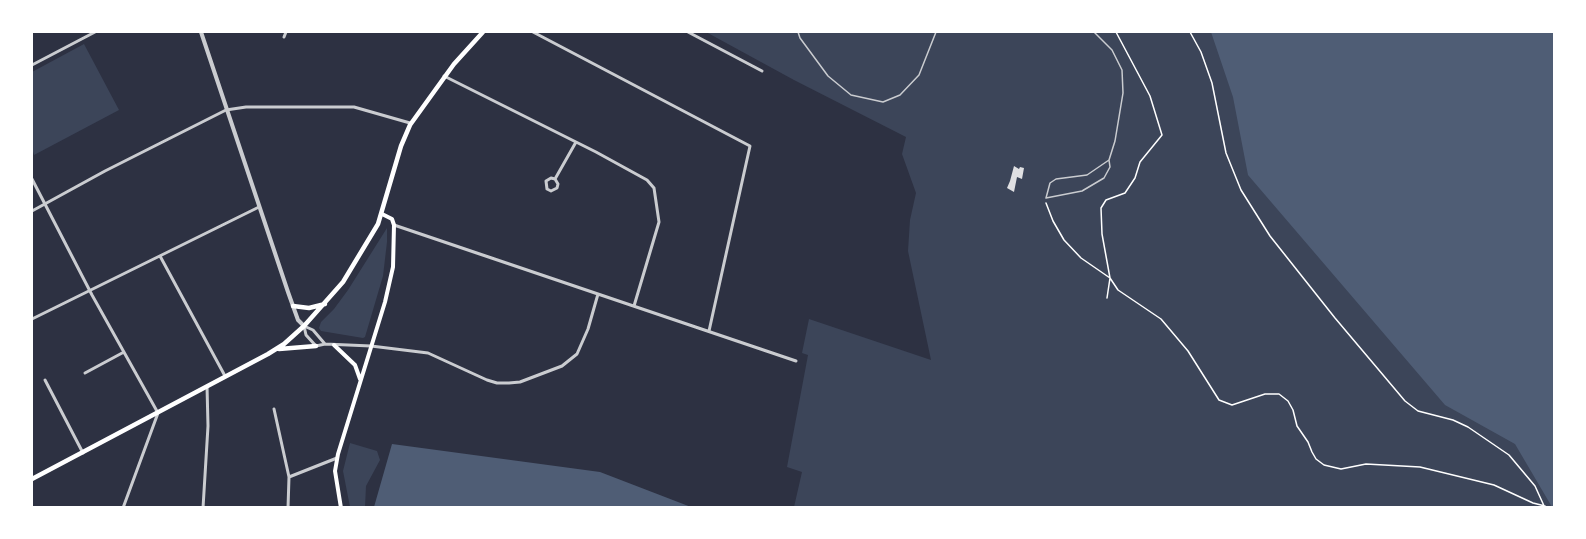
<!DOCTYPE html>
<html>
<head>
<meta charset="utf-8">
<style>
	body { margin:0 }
	#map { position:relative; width:1586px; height:539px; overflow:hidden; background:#2d3142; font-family:"Fira Sans",sans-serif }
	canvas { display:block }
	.frame { position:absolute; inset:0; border:33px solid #fff; pointer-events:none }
</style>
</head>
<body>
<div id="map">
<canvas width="1586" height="539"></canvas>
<div class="frame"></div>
</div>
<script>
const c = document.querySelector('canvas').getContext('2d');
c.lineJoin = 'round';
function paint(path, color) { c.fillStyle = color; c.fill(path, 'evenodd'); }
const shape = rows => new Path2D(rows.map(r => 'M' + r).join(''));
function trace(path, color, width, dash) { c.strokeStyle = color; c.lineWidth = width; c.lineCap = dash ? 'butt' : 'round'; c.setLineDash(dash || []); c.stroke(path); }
paint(shape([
	[706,32,1554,32,1554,507,794,507,802,472,787,467,808,355,802,353,809,319,931,360,908,251,910,220,916,193,902,154,906,137,794,80],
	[84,44,119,110,34,155,32,148,32,72],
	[387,228,387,242,383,276,365,337,363,338,321,331,319,328,321,322,334,309,348,290],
	[350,443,377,451,380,460,366,486,365,507,350,507,343,471]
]), '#3c4559');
paint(shape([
	[1211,32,1554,32,1554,507,1552,507,1515,444,1445,405,1248,175,1233,97],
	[392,444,600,472,691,507,374,507]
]), '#4f5d75');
paint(shape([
	[1014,166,1019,169,1020,167,1024,168,1022,179,1017,177,1014,192,1007,188,1010,181]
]), '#e0e0e3');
trace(shape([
	[864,32,869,32],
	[1116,32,1150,96,1162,135,1140,162,1135,178,1125,193,1106,200,1101,208,1102,234,1110,278,1118,290,1161,319,1188,351,1219,400,1232,405,1265,394,1279,394,1288,401,1293,410,1297,426,1308,442,1312,452,1316,459,1324,465,1341,469,1366,464,1420,467,1494,485,1533,503,1545,506],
	[1190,32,1201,52,1212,83,1226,153,1241,190,1270,236,1335,318,1405,401,1418,411,1453,420,1468,427,1509,455,1535,486,1545,508],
	[1046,203,1053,221,1064,240,1081,258,1110,278,1107,298]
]), '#fff', 1.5);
trace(shape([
	[798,32,800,38,828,76,851,95,883,102,900,95,919,75,936,32],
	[1094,32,1112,50,1122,70,1123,93,1115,141,1109,160,1110,167,1104,178,1082,191,1046,198,1050,183,1056,179,1087,175,1109,160]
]), '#caccd0', 1.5);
trace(shape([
	[533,32,750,146,709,331],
	[688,32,762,71],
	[284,37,286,32],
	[32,65,95,32],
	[444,76,596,152,647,180,654,188,659,222,634,306],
	[32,179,92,295,158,413,123,508],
	[555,179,558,184,557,188,551,191,547,189,546,181,551,178,555,179,576,142],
	[32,211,105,171,226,110,246,107,354,107,410,123],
	[394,225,796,361],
	[160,256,225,376],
	[32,319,259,207],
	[304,326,306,335,316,346,325,344,371,346,428,353,487,380,497,383,509,383,520,382,562,366,577,354,588,329,598,294],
	[304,326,313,330,325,344],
	[85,373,124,352],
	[45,380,83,453],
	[274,409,289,477,288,508],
	[289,477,337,458],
	[203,508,208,426,207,386]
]), '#caccd0', 3);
trace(shape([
	[201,32,288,292,298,320,304,326]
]), '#caccd0', 4);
trace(shape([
	[334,345,355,365,360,379],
	[341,508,335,471,338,454,385,302,393,267,394,225,392,219,382,214]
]), '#fff', 4);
trace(shape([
	[293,306,309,308,325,304],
	[279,349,316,346],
	[32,479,268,354,284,344,304,326,343,282,378,224,401,146,410,125,454,64,483,32]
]), '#fff', 4.5);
</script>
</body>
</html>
